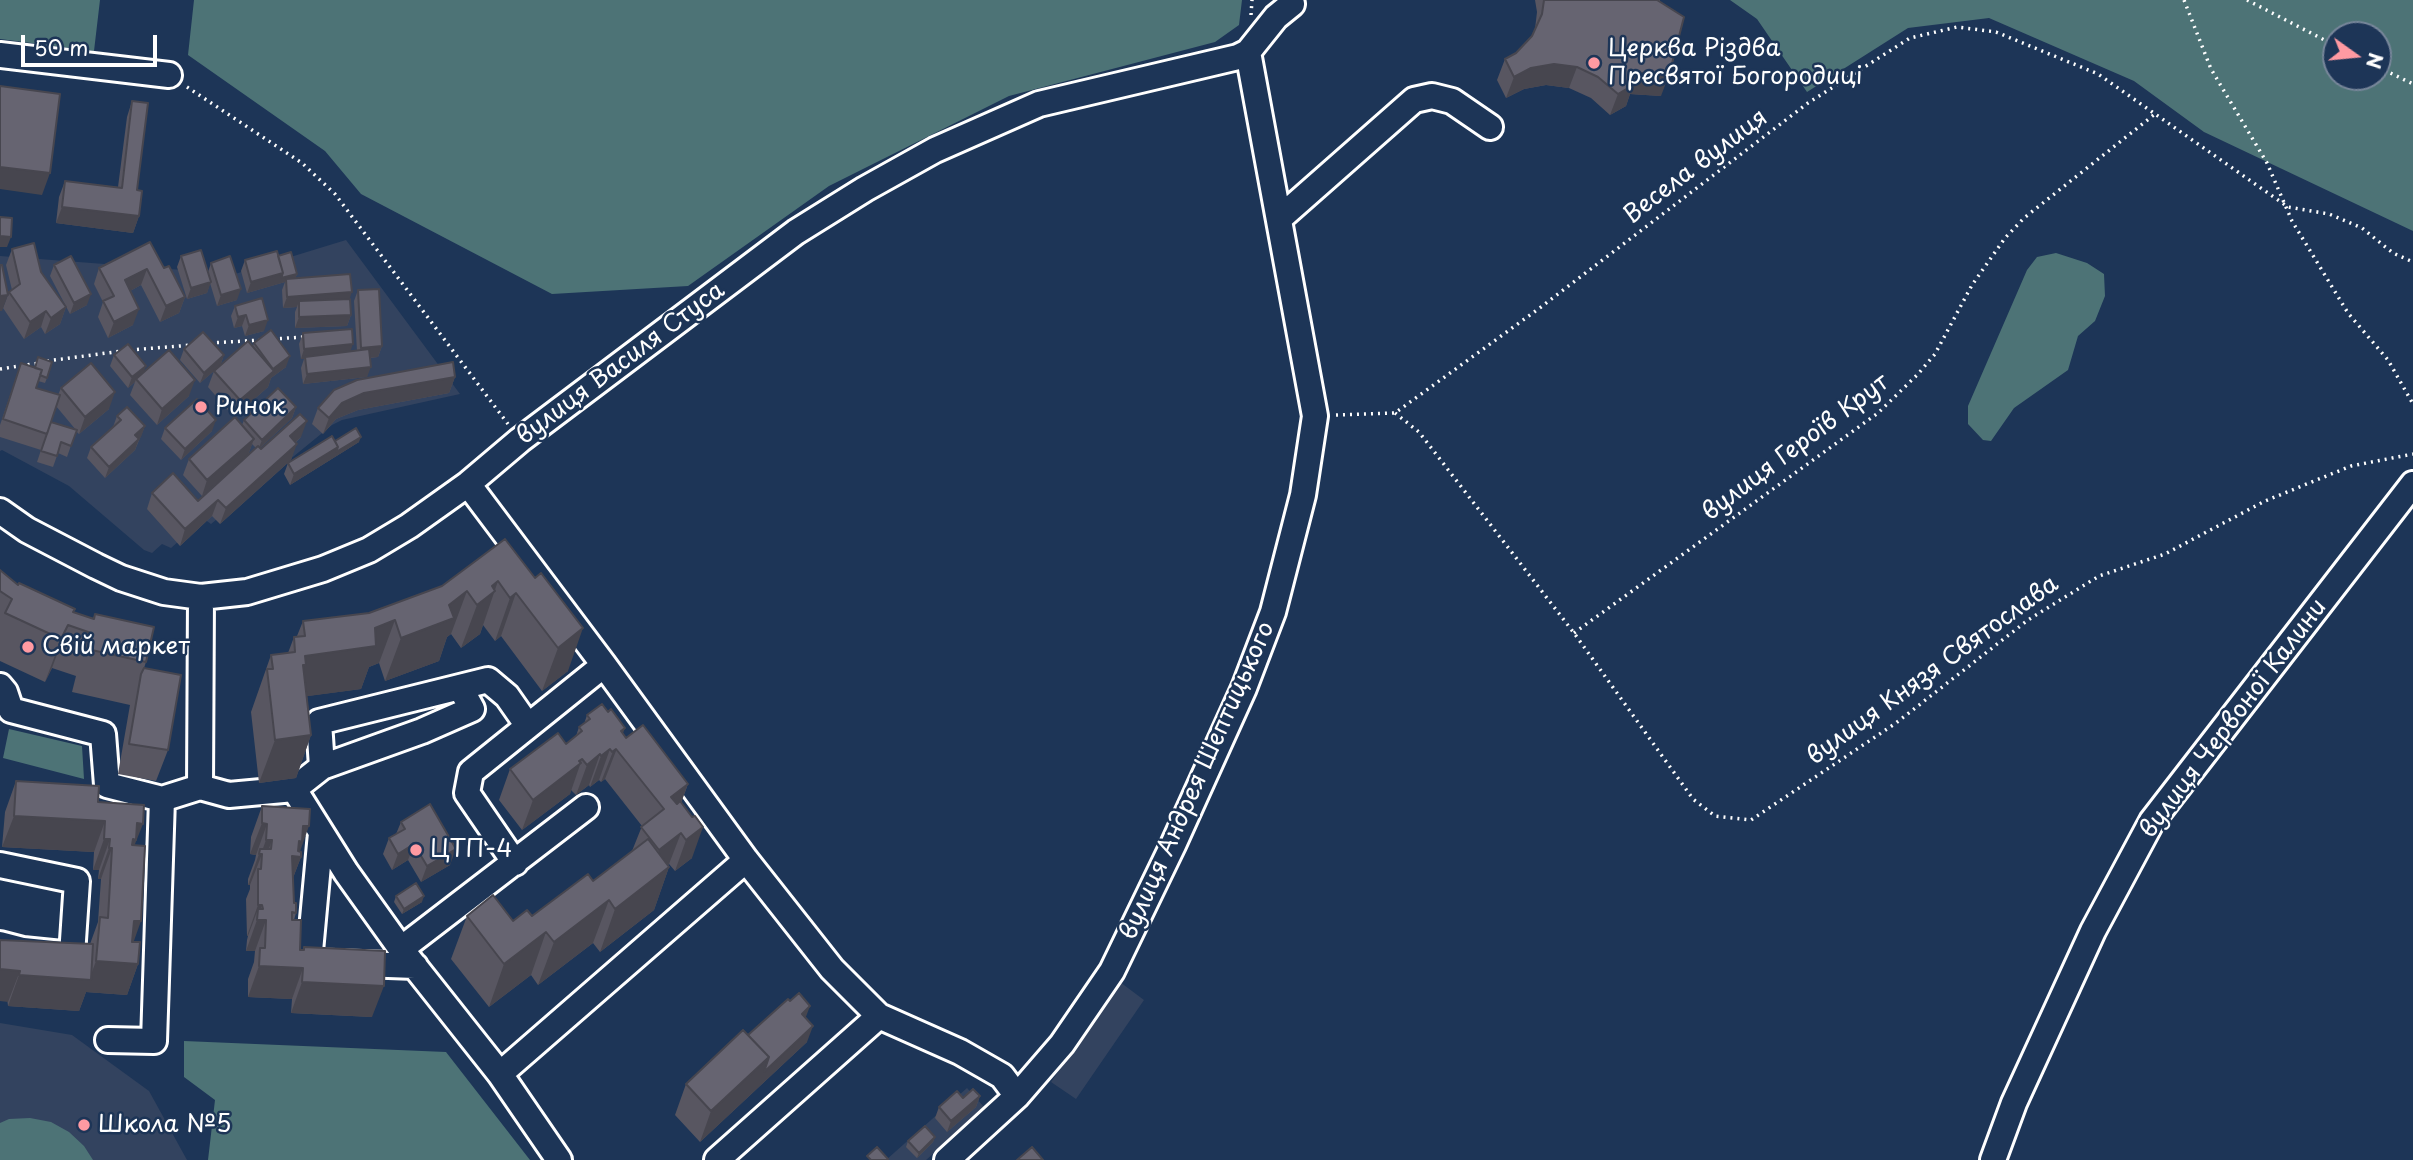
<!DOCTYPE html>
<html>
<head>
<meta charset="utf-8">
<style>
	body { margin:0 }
	#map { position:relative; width:2413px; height:1160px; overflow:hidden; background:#1d3557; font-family:"Playpen Sans",sans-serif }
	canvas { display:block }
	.north { position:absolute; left:2322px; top:21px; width:70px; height:70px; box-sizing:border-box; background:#1d3557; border:2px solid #77869a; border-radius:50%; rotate:105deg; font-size:19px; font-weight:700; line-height:28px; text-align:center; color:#fff }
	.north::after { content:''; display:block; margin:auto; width:24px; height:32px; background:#ff9aa2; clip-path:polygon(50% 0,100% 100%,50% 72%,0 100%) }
	.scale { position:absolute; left:21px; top:35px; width:136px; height:32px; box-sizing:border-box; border:4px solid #fff; border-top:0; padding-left:9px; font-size:21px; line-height:24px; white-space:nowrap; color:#fff; -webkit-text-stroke:5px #1d3557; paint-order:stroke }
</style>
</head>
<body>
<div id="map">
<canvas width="2413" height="1160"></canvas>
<div class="north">N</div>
<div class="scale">50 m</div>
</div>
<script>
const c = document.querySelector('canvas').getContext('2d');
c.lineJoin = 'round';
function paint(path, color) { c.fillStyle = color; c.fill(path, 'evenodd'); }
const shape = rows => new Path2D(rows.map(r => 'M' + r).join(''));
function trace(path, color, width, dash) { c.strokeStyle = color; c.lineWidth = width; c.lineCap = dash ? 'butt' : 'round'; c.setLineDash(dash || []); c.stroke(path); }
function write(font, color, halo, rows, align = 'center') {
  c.font = font + ' "Playpen Sans",sans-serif'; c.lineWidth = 5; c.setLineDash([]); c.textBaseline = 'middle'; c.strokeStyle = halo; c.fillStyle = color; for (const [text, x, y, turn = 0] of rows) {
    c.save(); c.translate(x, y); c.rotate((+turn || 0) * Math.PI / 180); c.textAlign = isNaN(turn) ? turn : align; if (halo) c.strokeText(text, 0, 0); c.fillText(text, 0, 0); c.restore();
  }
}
paint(shape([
	[346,240,460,394,342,420,332,425,211,524,204,519,171,548,162,544,152,553,144,550,69,486,2,450,0,451,0,256,235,274],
	[1120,982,1144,1000,1076,1099,1051,1082],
	[0,1023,72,1035,149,1091,187,1160,0,1160],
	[967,1088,985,1108,926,1160,886,1160]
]), '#33435f');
paint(shape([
	[0,0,100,0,94,51,0,39],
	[194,0,1242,0,1239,25,1215,42,1009,96,829,186,688,286,552,294,361,194,325,151,188,55],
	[1730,0,2413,0,2413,231,2204,132,2134,81,1989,18,1908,28,1807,92,1757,19],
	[2336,35,2378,35,2378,77,2336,77],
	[2056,253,2087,263,2104,274,2105,296,2095,321,2078,336,2068,370,2014,408,1991,441,1983,440,1968,424,1968,406,2027,270,2037,257],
	[9,729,82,746,84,779,3,758],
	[184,1041,446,1052,530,1160,208,1160,215,1100,184,1077],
	[30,1118,51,1122,69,1132,84,1146,93,1160,0,1160,0,1123,9,1119]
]), '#4d7376');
const minor = shape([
	[0,55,169,75],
	[1279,219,1414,100,1432,96,1452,101,1490,127],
	[468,484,604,665,746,860,832,969,879,1016,960,1052,1002,1076,1017,1096],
	[0,511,27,530,96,566,121,578,164,592,201,597,247,592,323,569,369,550,409,526,468,484,520,440,796,232,865,189,935,150,1039,104,1238,57,1248,52,1276,17,1292,4],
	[201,597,200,787,229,795,294,789,346,872,401,949,500,1074,559,1160],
	[0,686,5,692,11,710,103,734,107,785,162,799],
	[322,767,422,731,472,709,460,687],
	[294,789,322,767,319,722,488,680,507,696,528,726],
	[321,833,309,962,415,966],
	[515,863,467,793,471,772,604,665],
	[0,865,77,881,72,955,23,950,0,944],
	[401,949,586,807],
	[108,1040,154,1041,162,799,200,787],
	[500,1074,746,860],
	[717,1160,879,1016],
	[947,1160,1017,1096,1062,1044,1112,971,1173,845,1244,688,1273,612,1303,495,1315,416,1248,52],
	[1993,1160,2014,1103,2093,931,2152,821,2413,484]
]);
trace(minor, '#fff', 30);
trace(shape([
	[2184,0,2211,69,2267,163,2292,221,2348,313,2388,360,2413,404],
	[2247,0,2336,46],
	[1251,15,1252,0],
	[2378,67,2413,84],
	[187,87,302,163,335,194,508,424],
	[273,339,304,337],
	[210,343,262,340],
	[130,350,192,345],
	[47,361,122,351],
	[0,369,39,363],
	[1395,413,1419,432,1574,633,1693,799,1715,816,1751,820,1896,723,2028,620,2099,576,2165,554,2265,501,2351,466,2413,454],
	[1336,415,1395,413,1541,307,1808,103,1910,38,1957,27,1996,32,2098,74,2288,207,2329,214,2362,228,2393,253,2413,262],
	[1574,633,1878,413,1918,374,1935,354,1972,285,2005,238,2024,218,2155,114]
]), '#fff', 3.5, [2, 5]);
trace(minor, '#1d3557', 24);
paint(shape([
	[1535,0,1660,0,1661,96,1630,94,1626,106,1610,115,1591,98,1569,88,1546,85,1524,89,1506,98,1497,80,1505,59,1516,53,1532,36,1535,29,1537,12],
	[132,101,139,216,133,233,56,223,59,197,65,181,118,187,127,117],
	[12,249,41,272,66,307,60,324,45,334,41,327,24,339,3,308,9,292,12,290,6,265],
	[181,256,208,272,211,263,237,300,217,306,210,283,207,293,187,299,177,267],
	[278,256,297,274,295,279,349,299,351,315,347,326,295,328,295,312,297,307,283,308,282,290,285,282,247,293,241,271,245,260],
	[54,265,87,305,70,314,50,276],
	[99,268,164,268,185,297,179,313,160,322,141,285,130,291,133,325,108,338,98,317,103,302,94,284],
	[358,290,382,346,378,357,370,358,367,377,303,384,301,368,304,359,301,359,299,344,303,333,351,351,357,351,354,301],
	[235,306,264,331,245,336,242,326,234,328,231,316],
	[254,343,286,367,271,378,268,387,234,417,208,387,214,371,200,383,180,360,184,349,224,355,220,366,253,346],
	[114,355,143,373,189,396,157,425,130,395,135,382,128,388,110,366],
	[21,363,47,378,45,383,38,381,36,388,58,395,61,388,109,409,79,434,76,431,67,457,58,453,53,467,37,462,41,450,0,437,0,425],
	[56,406,76,430,51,422],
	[455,377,449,393,358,410,336,419,323,434,312,424,318,408],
	[296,407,292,418,260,448,261,449,301,437,296,442,291,460,220,524,212,516,180,546,147,509,152,493,198,501,256,448,252,444,248,455,202,496,183,475,189,459,242,425,244,420],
	[117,416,145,426,135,450,105,478,87,458,91,447,113,427],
	[165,428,212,431,181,460,161,439],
	[335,441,359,442,290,485,284,474,288,463],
	[0,570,18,585,73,612,93,618,95,614,146,662,144,668,168,750,156,781,118,774,130,705,72,692,76,676,52,668,45,682,0,661],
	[535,578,568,671,542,691,501,636,495,641,483,625,480,634,461,648,451,634,447,637,439,661,385,681,379,663,369,667,361,689,307,696,311,735,296,778,259,783,251,712,271,655,288,653,294,637,297,636,303,621,369,613,442,586],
	[587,715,623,733,626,738,688,784,681,803,692,858,675,871,669,864,668,865,669,867,654,910,600,952,593,943,538,985,531,975,489,1007,451,959,467,916,513,921,532,916,593,881,632,851,642,826,605,779,601,782,599,780,590,787,589,785,576,795,571,790,570,794,522,830,499,800,510,769,566,744,576,736,579,727,584,724],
	[16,781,98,802,135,845,134,942,138,964,127,995,86,992,79,1011,8,1006,0,940,90,944,98,922,101,879,98,879,99,870,93,870,94,852,2,847,5,812],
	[262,806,299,852,301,857,293,878,294,903,296,913,294,920,300,950,303,950,304,947,372,1017,291,1013,292,999,248,997,248,979,254,962,255,951,246,951,247,940,248,936,247,936,246,899,250,889,250,885,248,885,248,879,255,860,256,855,250,854,251,837],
	[401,822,450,865,421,882,408,860,392,870,383,854,389,838,396,834],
	[396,896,422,902,402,914,394,902],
	[806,1018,807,1042,700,1142,675,1115,686,1084,748,1035],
	[980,1096,976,1107,947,1132,935,1118,939,1107,963,1098],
	[935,1137,933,1142,917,1158,906,1147,908,1141]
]), '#585661');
paint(shape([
	[1554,64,1577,67,1569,88,1546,85,1524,89,1506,98,1514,77,1531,68],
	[1631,72,1669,75,1661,96,1630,94,1626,106,1610,115,1618,94],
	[0,167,50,173,42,195,0,189],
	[62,207,139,216,133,233,56,223],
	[0,236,11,237,7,247,0,247],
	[147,269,141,285,119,297,125,280],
	[283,273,297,274,295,279,286,279,285,282,247,293,251,282],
	[211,282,207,293,187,299,191,288],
	[241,289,237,300,217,306,221,295],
	[352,292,348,303,299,301,297,307,283,308,287,297],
	[91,294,87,305,70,314,74,303],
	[8,295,2,311,0,311,0,296],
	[185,297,179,313,160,322,166,306],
	[66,307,60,324,45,334,51,318],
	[139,309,133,325,108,338,114,322],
	[46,311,41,327,24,339,30,322],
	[246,315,242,326,234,328,238,317],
	[351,315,347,326,295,328,299,317],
	[268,320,264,331,245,336,249,325],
	[353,344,349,355,305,357,304,359,301,359,304,349],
	[382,346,378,357,357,359,361,348],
	[224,355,220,366,200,383,204,373],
	[290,356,286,367,271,378,268,387,234,417,240,400,273,369],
	[146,366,142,377,136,379,135,382,128,388,132,377],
	[371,367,367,377,303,384,307,374],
	[455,377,449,393,358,410,336,419,323,434,329,418,342,403,364,393],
	[195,380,189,396,157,425,162,409],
	[115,392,109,409,79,434,85,417],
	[296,407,292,418,258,450,262,440],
	[216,420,212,431,181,460,185,449],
	[307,421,301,437,284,452,290,436],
	[145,426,141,437,131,446,135,435],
	[361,437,359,442,290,485,294,474,338,447],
	[139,439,135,450,105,478,109,467],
	[254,439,248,455,202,496,207,480],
	[297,444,291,460,220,524,226,508],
	[218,500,212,516,180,546,185,529],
	[498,581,480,634,461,648,477,605,492,586],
	[467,591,451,634,447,637,439,661,385,681,401,638],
	[516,593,501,636,495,641,510,598],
	[395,620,379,663,369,667,361,689,294,698,305,656],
	[68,625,52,668,45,682,61,639],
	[583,628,568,671,542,691,558,648],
	[625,728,605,779,601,782,621,731],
	[311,735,296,778,259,783,275,740],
	[610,749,599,780,590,787,601,756],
	[600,754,589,785,576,795,587,765],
	[582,759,570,794,522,830,533,800],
	[688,784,676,815,671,797],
	[14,816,105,821,94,852,2,847],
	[137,823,143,824,131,854,127,854],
	[262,823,267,824,256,855,250,854],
	[303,826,309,826,298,857,301,857,289,888,281,887],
	[703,827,692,858,675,871,686,840],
	[681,833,669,864,648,881,659,850],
	[104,839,110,839,99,870,93,870],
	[266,840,272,840,261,871,262,854,250,885,248,885,259,854,261,854],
	[414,844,408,860,392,870,398,854],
	[109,848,112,848,101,879,98,879],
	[456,849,450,865,421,882,427,866],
	[669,867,654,910,600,952,615,909],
	[424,896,422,902,402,914,404,909],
	[609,900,593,943,538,985,554,942],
	[258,905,262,905,258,918,258,909,248,936,247,936],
	[257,920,266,920,255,951,246,951],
	[134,921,141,921,130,952],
	[546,932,531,975,489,1007,504,964],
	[96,961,138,964,127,995,86,992,79,1011,8,1006,19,975,89,980],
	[259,966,303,968,292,999,248,997],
	[0,969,20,971,8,1002,0,1001],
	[302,982,384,986,372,1017,291,1013],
	[810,1006,804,1022,802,1014],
	[813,1026,807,1042,700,1142,711,1111,769,1057],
	[980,1096,976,1107,947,1132,951,1121],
	[935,1137,933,1142,917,1158,919,1153]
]), '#47464f');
const building = shape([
	[1544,0,1657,0,1684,17,1669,75,1631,72,1633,85,1618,94,1598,77,1577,67,1554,64,1531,68,1514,77,1505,59,1516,53,1532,36,1542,14,1544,0],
	[0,86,60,94,50,173,0,167,0,86],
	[132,101,148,103,137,190,142,191,139,216,62,207,65,181,122,188,132,101],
	[0,217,12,218,11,237,0,236,0,217],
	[150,242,164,268,169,266,185,297,166,306,147,269,125,280,139,309,114,322,103,301,114,296,99,268,150,242],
	[34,243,41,272,66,307,51,318,46,311,30,322,9,292,20,284,12,249,34,243],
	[201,250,211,282,191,288,181,256,201,250],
	[277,251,283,273,251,282,245,260,277,251],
	[291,252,297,274,281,278,283,273,278,256,291,252],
	[71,256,91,294,74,303,54,265,71,256],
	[230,256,241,289,221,295,211,263,230,256],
	[0,265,2,265,8,295,0,296,0,265],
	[350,274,352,292,287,297,286,279,350,274],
	[379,289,382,346,361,348,358,290,379,289],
	[262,298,268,320,249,325,246,315,238,317,235,306,262,298],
	[350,299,351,315,299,317,299,301,350,299],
	[352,329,353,344,304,349,303,333,352,329],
	[271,330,290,356,273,369,254,343,271,330],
	[203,332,224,355,204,373,184,349,203,332],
	[248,341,274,371,240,400,214,371,248,341],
	[128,344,146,366,132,377,114,355,128,344],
	[369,349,371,367,307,374,305,357,369,349],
	[169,350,195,380,162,409,136,379,169,350],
	[38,357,52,362,47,378,40,375,42,370,35,368,38,357],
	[453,362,455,377,364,393,342,403,329,418,318,408,334,390,357,380,453,362],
	[21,363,42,370,36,388,60,395,47,434,3,419,21,363],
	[91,363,115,392,85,417,61,388,91,363],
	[278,388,296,407,262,440,244,420,278,388],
	[197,399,216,420,185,449,165,428,197,399],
	[127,407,145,426,135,435,139,439,109,467,91,447,121,420,117,416,127,407],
	[300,414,307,421,290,436,297,444,226,508,218,500,185,529,152,493,173,473,198,501,258,446,261,449,300,414],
	[235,417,254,439,207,480,189,459,235,417],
	[51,422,77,430,71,446,61,442,57,456,41,451,51,422],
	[356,428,361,437,336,452,338,447,335,441,356,428],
	[332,436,338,447,294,474,288,463,332,436],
	[505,539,535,578,541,573,583,628,558,648,516,593,510,598,498,581,492,586,495,591,477,605,467,591,449,605,454,618,401,638,395,620,375,628,376,646,305,656,306,665,303,665,311,735,275,740,267,669,273,669,271,655,295,652,294,637,305,636,303,621,369,613,442,586,505,539],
	[0,570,18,585,19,583,75,609,73,612,94,619,95,614,154,627,146,662,87,649,91,633,68,625,61,639,5,613,12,599,0,591,0,570],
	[144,668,181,675,168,750,129,744,141,674,144,668],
	[602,704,608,712,611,709,625,728,621,731,626,738,643,725,688,784,671,797,677,804,680,801,692,817,695,816,703,827,686,840,681,833,659,850,641,827,664,809,616,749,612,752,610,749,601,756,600,754,587,765,582,759,579,761,581,763,533,800,510,769,558,733,566,744,582,731,579,727,590,719,587,715,602,704],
	[16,781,99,786,98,802,144,805,143,824,137,823,136,840,133,839,132,845,145,846,141,921,134,921,132,942,140,942,138,964,96,961,100,917,108,918,112,848,109,848,110,839,104,839,105,821,14,816,16,781],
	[430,804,456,849,427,866,414,844,398,854,389,838,405,829,401,822,430,804],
	[262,806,310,809,309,826,303,826,302,842,299,841,298,851,301,852,301,857,292,856,294,903,296,903,296,913,292,912,292,920,301,920,300,950,304,950,304,947,385,951,384,986,302,982,303,968,259,966,260,948,265,948,266,920,257,920,258,909,263,909,262,905,258,905,258,869,261,869,262,854,259,854,260,849,271,849,272,840,266,840,267,824,262,823,262,806],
	[648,839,669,867,615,909,609,900,554,942,546,932,504,964,467,916,493,895,513,921,527,910,532,916,588,874,593,881,648,839],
	[416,883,424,896,404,909,396,896,416,883],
	[0,940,93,944,91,980,19,975,20,971,0,969,0,940],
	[799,993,810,1006,802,1014,813,1026,764,1072,769,1057,748,1035,788,999,790,1001,799,993],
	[743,1030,769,1057,711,1111,686,1084,743,1030],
	[973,1089,980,1096,951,1121,939,1107,957,1091,963,1098,973,1089],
	[925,1126,935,1137,919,1153,908,1141,925,1126],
	[877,1147,888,1159,887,1160,871,1160,867,1156,877,1147],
	[1032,1147,1043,1160,1017,1160,1032,1147]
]);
paint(building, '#666471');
trace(building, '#47464f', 2);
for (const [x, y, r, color] of [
	[1594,63,7,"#ff9aa2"],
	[201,407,7,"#ff9aa2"],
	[28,647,7,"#ff9aa2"],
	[416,850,7,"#ff9aa2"],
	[84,1125,7,"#ff9aa2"]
]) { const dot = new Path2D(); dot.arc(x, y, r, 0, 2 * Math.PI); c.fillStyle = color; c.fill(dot); trace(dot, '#1d3557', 2.5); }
write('24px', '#fff', '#1d3557', [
	["Церква Різдва",1608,49],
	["Пресвятої Богородиці",1608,77],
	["Ринок",215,407],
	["Свiй маркет",42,647],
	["ЦТП-4",430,850],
	["Школа №5",98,1125]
], 'left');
write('24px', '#fff', '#1d3557', [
	["Весела вулиця",1696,167,-37],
	["вулиця Василя Стуса",621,364,-37],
	["вулиця Героїв Крут",1796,448,-37],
	["вулиця Князя Святослава",1933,671,-36],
	["вулиця Червоної Калини",2234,719,-53],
	["вулиця Андрея Шептицького",1198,781,-66]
]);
</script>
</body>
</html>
